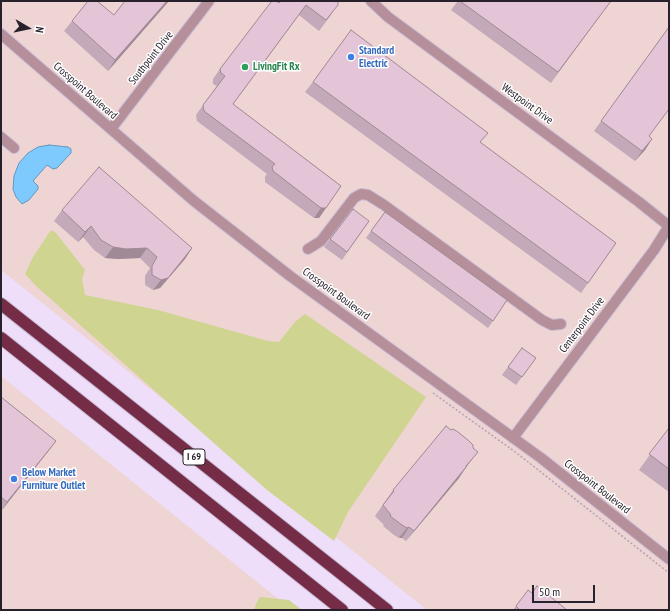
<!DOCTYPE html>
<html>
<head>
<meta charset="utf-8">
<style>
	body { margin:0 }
	#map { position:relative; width:670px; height:611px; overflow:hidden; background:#eedefa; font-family:"PT Sans Narrow",sans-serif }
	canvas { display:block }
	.frame { position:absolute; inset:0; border:2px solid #27212b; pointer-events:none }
	.north { position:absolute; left:8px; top:8px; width:40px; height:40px; -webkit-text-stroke:3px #fff; paint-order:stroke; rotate:99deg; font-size:11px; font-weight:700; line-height:16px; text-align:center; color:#27212b }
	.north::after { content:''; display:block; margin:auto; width:14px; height:18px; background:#27212b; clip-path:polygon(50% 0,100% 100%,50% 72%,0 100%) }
	.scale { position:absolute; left:532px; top:585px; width:63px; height:18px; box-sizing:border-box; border:2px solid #27212b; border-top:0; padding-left:5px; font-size:12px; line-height:14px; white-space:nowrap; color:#27212b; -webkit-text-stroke:3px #fff; paint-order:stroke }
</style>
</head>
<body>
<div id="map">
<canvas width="670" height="611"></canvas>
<div class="frame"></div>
<div class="north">N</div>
<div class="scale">50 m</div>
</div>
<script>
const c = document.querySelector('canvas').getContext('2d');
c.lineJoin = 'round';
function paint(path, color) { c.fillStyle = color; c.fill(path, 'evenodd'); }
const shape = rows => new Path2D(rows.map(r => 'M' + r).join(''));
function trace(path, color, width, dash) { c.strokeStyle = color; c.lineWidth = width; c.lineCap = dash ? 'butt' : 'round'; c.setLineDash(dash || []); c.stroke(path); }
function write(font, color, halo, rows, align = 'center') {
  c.font = font + ' "PT Sans Narrow",sans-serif'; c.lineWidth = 3; c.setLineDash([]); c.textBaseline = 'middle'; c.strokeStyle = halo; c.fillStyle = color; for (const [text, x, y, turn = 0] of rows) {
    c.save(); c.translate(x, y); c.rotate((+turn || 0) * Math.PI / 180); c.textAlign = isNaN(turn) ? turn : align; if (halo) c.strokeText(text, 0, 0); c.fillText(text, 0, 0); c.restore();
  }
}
paint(shape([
	[1,1,669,1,669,610,427,610,1,270],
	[1,376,292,610,1,610]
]), '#eed4d3');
paint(shape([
	[51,230,56,233,85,270,82,279,85,295,158,310,268,341,279,342,295,322,305,314,426,397,348,512,334,541,267,490,36,286,25,274,33,257],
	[260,597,289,600,302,610,254,610,256,604]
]), '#cfd591');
const water = shape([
	[49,145,68,147,71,149,71,153,57,168,53,169,47,165,33,181,38,186,38,189,29,200,22,204,16,197,13,189,14,176,19,163,28,153,38,147,49,145]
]);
paint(water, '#7ec9fe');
trace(water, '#6497bf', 1);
const minor = shape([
	[371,1,388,17,639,202,669,226,654,250,513,438],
	[1,34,194,201,290,276,541,458,669,559],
	[111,129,209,1],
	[1,137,14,148],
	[308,249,321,241,354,198,361,194,368,195,384,205,542,320,552,325,561,324]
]);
const highway = shape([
	[1,304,387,610],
	[1,338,342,610]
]);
trace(minor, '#cabcd5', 12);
trace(highway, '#cabcd5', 14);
trace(shape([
	[433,393,518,454,669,573]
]), '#b0a3b9', 1.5, [2, 2]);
trace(minor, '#b58f99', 10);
trace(highway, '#752c46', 12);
paint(shape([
	[169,1,108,71,64,31,72,21,114,15],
	[338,1,331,15,319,31,299,15,233,104,341,186,319,218,314,218,265,182,265,177,267,174,197,121,196,115,217,86,213,84,213,79,220,69,279,3],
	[458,1,611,1,551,83,451,10],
	[669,27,649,136,652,139,645,150,635,161,594,131],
	[313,82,481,143,616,243,581,293,305,92],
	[62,210,192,248,185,259,160,288,153,290,145,285,145,276,150,268,140,258,118,259,105,258,94,250,83,237,78,242,54,221],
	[385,212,507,300,488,328,366,238],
	[369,221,342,260,324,247,330,239],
	[530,366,516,385,502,375,508,367],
	[1,397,56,441,50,449,2,510,1,509],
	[669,428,669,492,639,470],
	[470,462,459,478,406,541,402,538,399,538,394,535,383,526,384,525,375,516,393,490],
	[532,593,567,610,513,610,516,606]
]), '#c3a9b9');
paint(shape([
	[167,1,169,1,108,71,115,60],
	[652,139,645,150,635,161,642,151],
	[321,208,326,208,319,218,314,218],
	[91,226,83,237,78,242,85,232],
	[113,247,147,248,140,258,118,259,105,258],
	[192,248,185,259,160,288,153,290,161,280],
	[56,441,50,449,2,510,7,502],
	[478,452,458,477,466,466],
	[466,467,459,478,406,541,414,531],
	[409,527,402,538,399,538,407,528]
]), '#9f8a96');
const building = shape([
	[88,1,97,1,114,15,125,1,167,1,115,60,72,21,88,1],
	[273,1,276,1,279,3,281,1,338,1,338,5,326,20,306,5,233,104,341,186,326,208,321,208,273,171,272,167,275,164,204,111,203,105,225,76,221,73,220,69,271,2,273,1],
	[460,1,611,1,558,72,460,1],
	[669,27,669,109,649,136,652,139,642,151,601,121,669,27],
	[351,30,488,133,480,142,616,243,588,283,313,82,351,30],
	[99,167,192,248,168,278,161,280,152,275,152,266,157,257,147,248,126,249,113,247,101,240,91,226,85,232,62,210,99,167],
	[353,209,369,221,347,252,330,239,353,209],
	[385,212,507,300,493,321,371,231,385,212],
	[522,348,536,358,522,377,508,367,522,348],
	[1,397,56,441,7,502,1,497,1,397],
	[446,426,451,430,453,429,458,432,469,441,473,445,473,448,478,452,466,466,466,467,414,531,409,527,407,528,402,525,390,516,391,515,383,505,394,491,393,490,446,426],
	[669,428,669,469,649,454,669,428],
	[537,586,567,610,518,610,519,609,516,606,528,590,532,593,537,586]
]);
paint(building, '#e3c5d7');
trace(building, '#9f8a96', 1);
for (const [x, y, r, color] of [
	[351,57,4,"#3f7fe0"],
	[245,67,4,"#2e9e5b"],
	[14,479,4,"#3f7fe0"]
]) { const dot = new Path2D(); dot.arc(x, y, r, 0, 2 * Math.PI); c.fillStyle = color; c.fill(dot); trace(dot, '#fff', 1.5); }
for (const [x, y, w] of [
	[194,457,22]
]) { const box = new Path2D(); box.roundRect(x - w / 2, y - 8, w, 16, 3); c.fillStyle = '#fff'; c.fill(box); trace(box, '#27212b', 1); }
write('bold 10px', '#27212b', null, [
	["I 69",194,457]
]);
write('bold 11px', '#366cbe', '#fff', [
	["Standard",359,51],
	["Electric",359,64],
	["Below Market",22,473],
	["Furniture Outlet",22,486]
], 'left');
write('11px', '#27212b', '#fff', [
	["Southpoint Drive",151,58,-52],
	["Crosspoint Boulevard",85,91,41],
	["Westpoint Drive",527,104,36],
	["Crosspoint Boulevard",336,294,36],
	["Centerpoint Drive",582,325,-53],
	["Crosspoint Boulevard",597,487,38]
]);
write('bold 11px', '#27864d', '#fff', [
	["LivingFit Rx",253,67]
], 'left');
</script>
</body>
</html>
